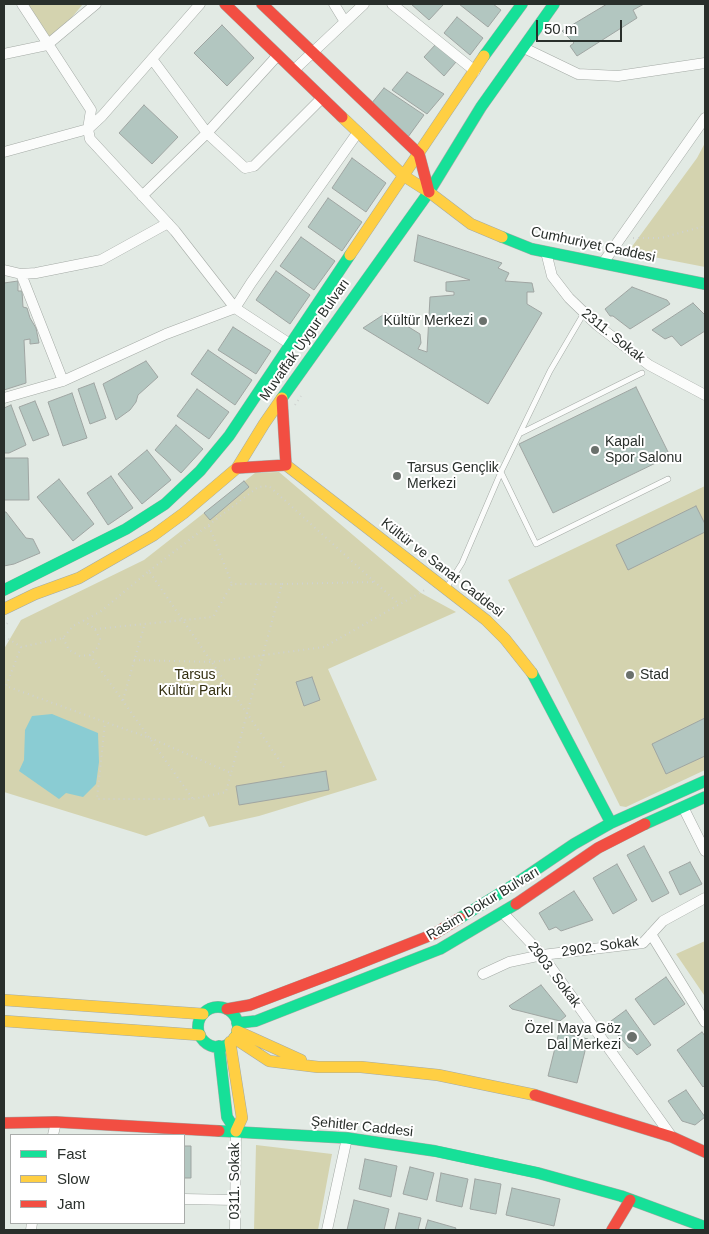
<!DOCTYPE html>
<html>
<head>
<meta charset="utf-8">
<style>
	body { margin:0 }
	#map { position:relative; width:709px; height:1234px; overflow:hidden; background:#e2eae4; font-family:Arial,sans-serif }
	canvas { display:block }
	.frame { position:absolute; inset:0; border:5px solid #292f2b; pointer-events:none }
	.legend { position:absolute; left:10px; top:1134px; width:175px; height:90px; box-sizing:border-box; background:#fff; border:1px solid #a9acaa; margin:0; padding:6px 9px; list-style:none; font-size:15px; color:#292f2b }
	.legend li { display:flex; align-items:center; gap:10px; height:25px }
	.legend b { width:25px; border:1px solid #a9acaa }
	.scale { position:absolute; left:536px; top:20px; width:86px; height:22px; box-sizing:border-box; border:2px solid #292f2b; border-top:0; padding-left:6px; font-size:15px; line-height:18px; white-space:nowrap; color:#292f2b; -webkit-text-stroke:4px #fff; paint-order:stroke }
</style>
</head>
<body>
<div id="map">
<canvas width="709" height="1234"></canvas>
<div class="frame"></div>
<ul class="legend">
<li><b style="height:6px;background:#16e098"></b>Fast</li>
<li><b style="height:6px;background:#ffcf43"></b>Slow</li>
<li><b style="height:6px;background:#f24e42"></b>Jam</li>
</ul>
<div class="scale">50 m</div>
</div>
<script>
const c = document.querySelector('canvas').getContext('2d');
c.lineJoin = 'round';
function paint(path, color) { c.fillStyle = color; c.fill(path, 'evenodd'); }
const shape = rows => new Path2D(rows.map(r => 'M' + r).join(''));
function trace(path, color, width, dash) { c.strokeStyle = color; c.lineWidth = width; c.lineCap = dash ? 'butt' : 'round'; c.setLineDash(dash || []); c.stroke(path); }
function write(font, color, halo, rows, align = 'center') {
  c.font = font + ' Arial,sans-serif'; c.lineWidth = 4; c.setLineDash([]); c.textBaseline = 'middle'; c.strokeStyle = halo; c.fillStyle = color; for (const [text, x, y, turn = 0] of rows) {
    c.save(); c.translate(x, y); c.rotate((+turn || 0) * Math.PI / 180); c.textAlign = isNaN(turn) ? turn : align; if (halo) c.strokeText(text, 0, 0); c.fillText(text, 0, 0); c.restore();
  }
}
paint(shape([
	[21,4,83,4,58,34,49,37,45,34],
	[705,143,705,267,628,252,697,158],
	[279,472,421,593,456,612,328,669,377,780,259,816,209,827,204,816,146,836,4,792,4,649,21,620,144,560,255,473],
	[705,486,705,770,626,807,620,806,508,580],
	[705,941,705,994,704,995,676,954],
	[256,1145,332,1154,318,1230,254,1230]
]), '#d4d3af');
paint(shape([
	[52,714,98,733,99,762,96,784,83,797,66,793,59,799,19,771,24,760,25,730,32,716]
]), '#8accd3');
const building = shape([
	[411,4,442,4,443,5,429,20,411,4],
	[459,4,493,4,501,10,488,27,459,4],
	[607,4,644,4,633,10,637,18,577,56,570,46,574,43,562,31,607,4],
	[457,17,483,38,470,55,444,33,457,17],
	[222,25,254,58,227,86,194,53,222,25],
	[436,44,456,62,444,76,424,57,436,44],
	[407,72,444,94,427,114,392,90,407,72],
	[384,88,424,115,408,137,371,104,384,88],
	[144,105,178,137,152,164,119,133,144,105],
	[352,158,386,183,366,212,332,188,352,158],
	[328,198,362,222,342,251,308,227,328,198],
	[418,235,502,263,498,268,509,273,505,281,532,283,534,292,527,292,527,304,542,313,488,404,363,328,386,313,420,334,421,343,418,349,427,352,430,297,454,295,454,292,446,291,446,282,470,280,414,261,418,235],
	[301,237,335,261,314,290,280,266,301,237],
	[276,271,310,295,290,324,256,300,276,271],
	[18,281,18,291,22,291,23,307,27,308,30,318,36,328,39,343,30,344,30,339,24,340,26,383,4,390,4,283,18,281],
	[632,287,667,300,670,304,630,329,613,316,610,316,605,309,632,287],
	[693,303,705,315,705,331,681,346,672,336,665,339,652,330,693,303],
	[233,327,271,351,256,374,218,350,233,327],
	[208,350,252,380,235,405,191,374,208,350],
	[146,361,158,377,138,395,136,402,130,410,116,420,103,384,146,361],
	[94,383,106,418,90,424,78,389,94,383],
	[636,387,670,456,553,513,519,444,636,387],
	[197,389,229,412,209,439,177,416,197,389],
	[72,393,87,438,63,446,48,402,72,393],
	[35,401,49,435,33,441,19,407,35,401],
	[11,405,26,445,9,453,4,453,4,408,11,405],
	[176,425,203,449,181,473,155,450,176,425],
	[147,450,171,480,142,504,118,474,147,450],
	[4,458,28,458,29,500,4,500,4,458],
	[111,476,133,508,108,525,87,493,111,476],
	[59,479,94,524,73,541,37,497,59,479],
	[244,481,249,487,210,520,204,513,244,481],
	[696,506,705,524,705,532,628,570,616,545,696,506],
	[4,512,6,512,26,538,33,539,40,553,14,564,4,566,4,512],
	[312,677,320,700,304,706,296,682,312,677],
	[705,718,705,756,666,774,652,744,705,718],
	[326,771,329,790,239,805,236,786,326,771],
	[644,846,669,893,652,902,627,855,644,846],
	[690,862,702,884,680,895,669,872,690,862],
	[617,864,637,900,613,914,593,878,617,864],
	[574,891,593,920,561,931,556,927,549,930,539,913,574,891],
	[666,977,685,1004,654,1025,635,999,666,977],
	[541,985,566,1016,560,1021,512,1009,509,1006,541,985],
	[626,1010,651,1045,637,1055,631,1048,629,1048,613,1029,616,1027,611,1021,626,1010],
	[559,1032,588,1039,577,1083,548,1076,559,1032],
	[702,1032,705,1036,705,1085,703,1087,677,1050,702,1032],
	[686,1090,705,1117,695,1125,682,1121,668,1101,686,1090],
	[184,1146,191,1146,191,1178,184,1178,184,1146],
	[365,1159,397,1166,391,1197,359,1189,365,1159],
	[410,1167,434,1173,427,1200,403,1194,410,1167],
	[441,1173,468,1179,462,1207,436,1201,441,1173],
	[475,1179,501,1184,496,1214,470,1209,475,1179],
	[512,1188,560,1199,554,1226,506,1215,512,1188],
	[354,1200,389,1209,384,1230,347,1230,354,1200],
	[399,1213,421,1218,418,1230,395,1230,399,1213],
	[428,1220,456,1228,455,1230,425,1230,428,1220]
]);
paint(building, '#b2c6c0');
trace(building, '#9fa5a2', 1);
const lane = shape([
	[521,433,642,373],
	[501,472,536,544,668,479],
	[447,587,462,563,501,472,550,371,584,313]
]);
const street = shape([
	[22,4,91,110,88,129,90,139,175,231,235,308,290,344],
	[334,4,345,22],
	[392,4,475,71],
	[524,48,578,74,618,76,705,63],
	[4,54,47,45,96,4],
	[152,59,207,133,278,55],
	[294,70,364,4],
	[4,152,88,129,102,116,200,4],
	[142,196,207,133,245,168,254,166,322,98],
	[546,252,552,276,569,298,597,325,649,365,705,395],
	[603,263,705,118],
	[4,270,21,274,36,273,101,260,168,223],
	[21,274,63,381],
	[4,398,63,381,166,334,235,308,251,283,358,132],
	[683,807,705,851],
	[503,913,542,955,672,1137],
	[651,934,705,1022],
	[483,974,509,962,542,955,643,943,663,921,705,898],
	[53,1135,56,1122],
	[184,1199,234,1200],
	[31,1230,32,1223],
	[235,1230,236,1131],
	[327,1230,347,1138]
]);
const fast = shape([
	[484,56,522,4],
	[502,237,532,249,705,284],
	[282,398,429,192,481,107,554,4],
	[4,590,126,529,165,504,200,471,229,436,350,255],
	[532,673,611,823],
	[645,824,705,797],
	[460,918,515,884,574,844,611,823,705,781],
	'198 1027a20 20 0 1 1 40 0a20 20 0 1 1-40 0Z',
	[237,1023,256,1021,440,949,516,904],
	[219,1046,227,1117,236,1131],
	[219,1131,347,1138,435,1151,538,1173,621,1196,705,1227]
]);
const slow = shape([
	[342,117,404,176,429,192,471,224,502,237],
	[350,255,484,56],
	[286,465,486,620,505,639,532,673],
	[4,609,35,594,79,578,154,535,184,513,237,468,264,424,282,398],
	[4,1000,203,1014],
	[4,1021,200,1035],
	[237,1031,301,1060],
	[234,1038,269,1061,318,1067,361,1067,438,1075,535,1095],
	[230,1042,242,1118,236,1131]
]);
const jam = shape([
	[225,4,342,117],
	[262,4,419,154,429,192],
	[282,400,286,465],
	[237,468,286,465],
	[516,904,598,848,645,824],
	[227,1009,250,1005,345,969,434,934,460,918],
	[535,1095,672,1137,705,1152],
	[4,1123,56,1122,219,1131],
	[612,1230,630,1200]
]);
trace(lane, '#a4aaa5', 6);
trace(street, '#a4aaa5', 11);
trace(fast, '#a4aaa5', 12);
trace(slow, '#a4aaa5', 12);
trace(jam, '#a4aaa5', 12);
trace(shape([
	[633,238,661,238,705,226],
	[295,405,301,396],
	[209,526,232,584],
	[149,571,258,487,269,486,399,604],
	[282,584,374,582],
	[4,628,9,621],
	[95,629,213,617,232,584,282,584,231,773],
	[4,636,21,647,63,638,73,626,100,612,149,571,286,770],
	[63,638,69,650,80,656,90,655,98,647,100,639,95,629,84,621],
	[21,647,6,686,105,722,150,738,231,773,226,792,193,799,97,799,105,722],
	[90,655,193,799],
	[134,660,212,662,324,647,425,590],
	[123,700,145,623]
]), '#cfd2d0', 2, [1, 4]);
trace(lane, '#fbfcfb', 5);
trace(street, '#fbfcfb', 10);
trace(fast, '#16e098', 11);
trace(slow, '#ffcf43', 11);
trace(jam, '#f24e42', 11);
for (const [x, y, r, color] of [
	[483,321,5,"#6a706c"],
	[595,450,5,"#6a706c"],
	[397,476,5,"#6a706c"],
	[630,675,5,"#6a706c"],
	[632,1037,6,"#6a706c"]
]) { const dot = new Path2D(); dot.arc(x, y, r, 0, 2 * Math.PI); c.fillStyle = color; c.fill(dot); trace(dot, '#fff', 2); }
write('14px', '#292f2b', '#fff', [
	["Cumhuriyet Caddesi",593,245,12],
	["2311. Sokak",613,336,39],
	["Muvaffak Uygur Bulvarı",305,340,-55],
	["Kültür ve Sanat Caddesi",442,568,38],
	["Rasim Dokur Bulvarı",483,904,-31],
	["2902. Sokak",600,947,-8],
	["2903. Sokak",554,975,53],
	["Şehitler Caddesi",362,1127,6],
	["0311. Sokak",235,1181,-90]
]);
write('14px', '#292f2b', '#fff', [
	["Kültür Merkezi",473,321,"right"],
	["Kapalı",605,442],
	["Spor Salonu",605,458],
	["Tarsus Gençlik",407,468],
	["Merkezi",407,484],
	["Stad",640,675],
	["Özel Maya Göz",621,1029,"right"],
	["Dal Merkezi",621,1045,"right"]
], 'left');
write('14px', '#332f10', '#fff', [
	["Tarsus",195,675],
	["Kültür Parkı",195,691]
]);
</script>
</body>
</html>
